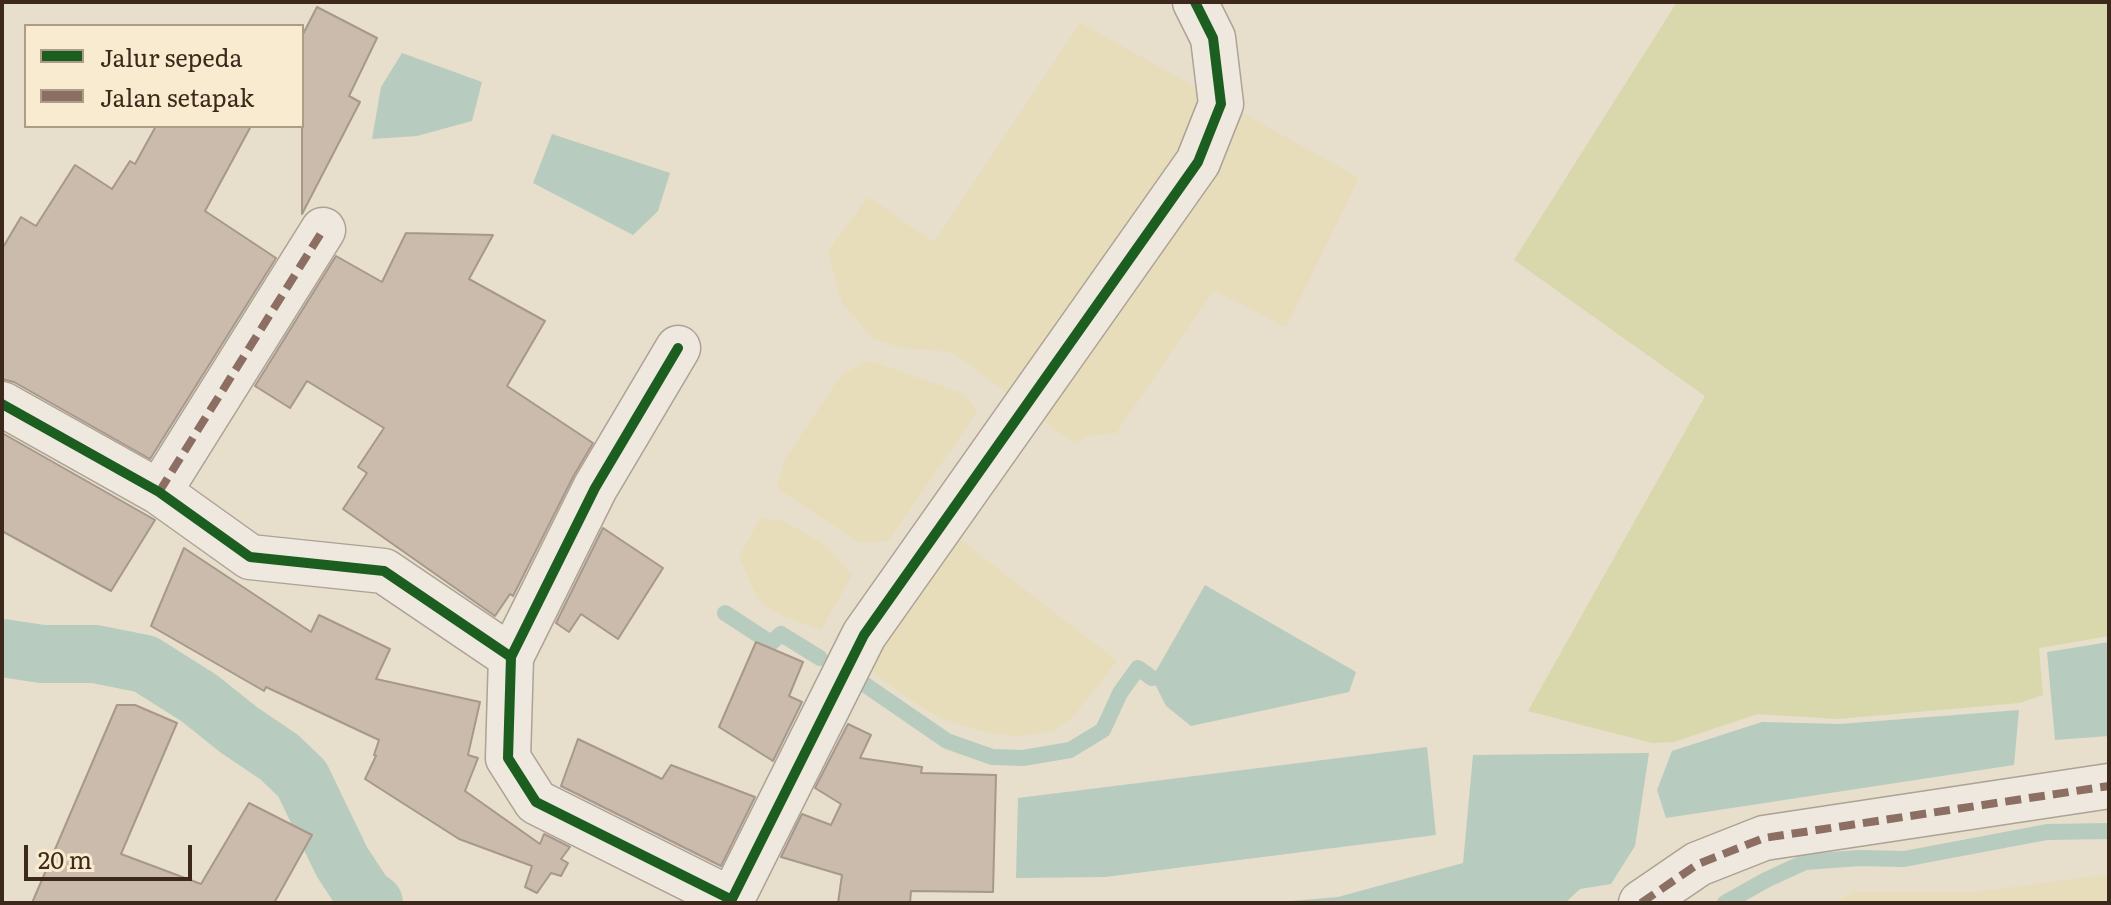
<!DOCTYPE html>
<html>
<head>
<meta charset="utf-8">
<style>
	body { margin:0 }
	#map { position:relative; width:2111px; height:905px; overflow:hidden; background:#e7decb; font-family:Literata,serif }
	canvas { display:block }
	.frame { position:absolute; inset:0; border:4px solid #3c291c; pointer-events:none }
	.legend { position:absolute; left:24px; top:24px; width:280px; height:104px; box-sizing:border-box; background:#f9ebd0; border:2px solid #ad9d88; margin:0; padding:10px 14px; list-style:none; font-size:24px; color:#3c291c }
	.legend li { display:flex; align-items:center; gap:16px; height:40px }
	.legend b { width:40px; border:2px solid #ad9d88 }
	.scale { position:absolute; left:24px; top:845px; width:168px; height:36px; box-sizing:border-box; border:4px solid #3c291c; border-top:0; padding-left:10px; font-size:24px; line-height:28px; white-space:nowrap; color:#3c291c; -webkit-text-stroke:6px #f9ebd0; paint-order:stroke }
</style>
</head>
<body>
<div id="map">
<canvas width="2111" height="905"></canvas>
<div class="frame"></div>
<ul class="legend">
<li><b style="height:10px;background:#1b5e20"></b>Jalur sepeda</li>
<li><b style="height:10px;background:#8d6e63"></b>Jalan setapak</li>
</ul>
<div class="scale">20 m</div>
</div>
<script>
const c = document.querySelector('canvas').getContext('2d');
c.lineJoin = 'round';
function paint(path, color) { c.fillStyle = color; c.fill(path, 'evenodd'); }
const shape = rows => new Path2D(rows.map(r => 'M' + r).join(''));
function trace(path, color, width, dash) { c.strokeStyle = color; c.lineWidth = width; c.lineCap = dash ? 'butt' : 'round'; c.setLineDash(dash || []); c.stroke(path); }
paint(shape([
	[1080,23,1359,178,1286,327,1214,290,1116,433,1086,436,1075,444,955,354,935,350,902,348,873,339,841,301,828,251,868,197,934,242],
	[870,361,965,394,977,412,888,541,859,542,777,488,784,461,842,374],
	[760,518,783,521,824,544,852,575,821,630,782,616,759,602,739,557],
	[949,531,1117,661,1072,718,1053,731,1019,736,988,733,942,719,907,698,863,664],
	[2109,874,2109,903,1831,903,1856,892,1978,892]
]), '#e8ddba');
paint(shape([
	[1677,2,2109,2,2109,636,2039,648,2043,695,2019,703,1837,719,1757,714,1674,742,1652,743,1528,711,1705,396,1514,260]
]), '#d9d7ac');
paint(shape([
	[402,53,482,82,472,121,417,136,372,139,381,87],
	[552,134,670,173,658,211,633,235,533,183],
	[1205,585,1356,672,1349,692,1191,726,1166,706,1152,678],
	[2109,642,2109,736,2055,740,2047,652],
	[2019,710,2014,765,1666,818,1657,790,1672,751,1762,722,1840,724],
	[1427,747,1436,835,1105,877,1016,878,1018,798],
	[1649,753,1635,846,1611,884,1580,889,1565,903,1267,903,1338,897,1463,863,1473,755]
]), '#b7ccbe');
trace(shape([
	[725,613,771,643,781,634,820,658],
	[848,673,947,741,992,757,1023,758,1070,750,1103,730,1120,693,1138,668,1152,678],
	[1725,903,1766,880,1805,862,1859,858,1904,859,2047,832,2109,831]
]), '#b7ccbe', 16);
trace(shape([
	[2,648,42,654,95,654,145,664,199,698,239,730,279,757,302,779,342,862,365,897,374,903]
]), '#b7ccbe', 58);
const building = shape([
	[317,7,377,38,349,96,360,102,302,214,302,36,317,7],
	[156,126,251,126,205,211,276,258,150,459,14,382,2,379,2,249,21,217,36,226,75,165,112,189,130,161,135,164,156,126],
	[406,233,493,235,469,279,545,321,507,386,593,443,573,477,513,596,510,594,495,616,343,509,367,473,358,467,384,428,307,381,290,408,255,386,336,256,382,282,406,233],
	[2,433,155,520,111,591,2,531,2,433],
	[603,528,663,568,618,639,581,614,569,632,556,623,603,528],
	[184,548,311,632,319,615,390,649,376,679,480,702,468,755,478,758,465,791,540,844,544,834,570,847,561,859,568,863,561,876,551,873,537,893,525,887,532,866,459,839,365,779,376,756,374,755,379,740,266,687,264,691,151,626,184,548],
	[756,642,803,662,789,696,802,702,773,761,719,727,756,642],
	[117,705,135,705,177,723,121,854,201,884,249,803,312,835,274,903,32,903,117,705],
	[848,724,871,735,860,758,922,767,921,773,996,775,993,892,911,891,910,903,838,903,842,875,781,857,802,814,831,825,841,804,815,788,848,724],
	[578,739,662,779,671,765,755,797,721,866,561,786,578,739]
]);
paint(building, '#cbbbac');
trace(building, '#a7988a', 2);
const minor = shape([
	[678,348,595,488,511,657,508,758,536,802,730,899],
	[2,404,159,492,250,557,384,571,511,657],
	[159,492,323,230],
	[730,903,864,635,1198,162,1221,104,1213,38,1195,2],
	[1641,903,1698,864,1764,838,2109,786]
]);
trace(minor, '#aca295', 47);
trace(minor, '#eee8de', 44);
trace(shape([
	[159,492,323,230],
	[1641,903,1698,864,1764,838,2109,786]
]), '#8d6e63', 8, [16, 8]);
trace(shape([
	[678,348,595,488,511,657,508,758,536,802,730,899],
	[2,404,159,492,250,557,384,571,511,657],
	[730,903,864,635,1198,162,1221,104,1213,38,1195,2]
]), '#1b5e20', 10);
</script>
</body>
</html>
